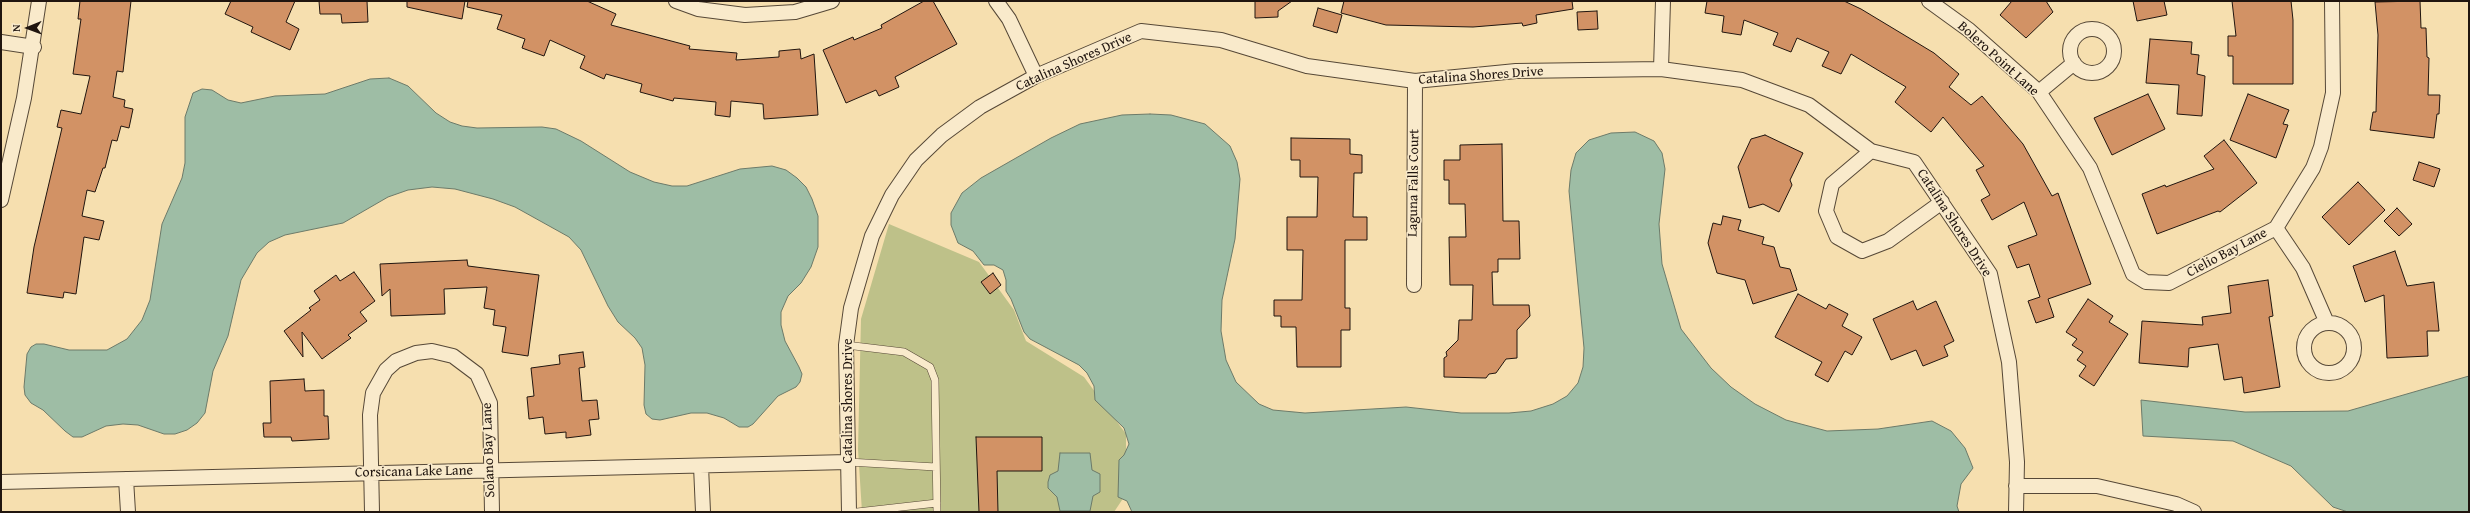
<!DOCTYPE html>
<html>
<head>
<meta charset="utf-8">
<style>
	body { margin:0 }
	#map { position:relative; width:2470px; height:513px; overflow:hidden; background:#f6dfaf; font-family:"Gentium Book Plus",serif }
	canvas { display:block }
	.frame { position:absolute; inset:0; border:2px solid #20150f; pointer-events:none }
	.north { position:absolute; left:8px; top:8px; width:40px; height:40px; -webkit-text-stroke:3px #f9eacb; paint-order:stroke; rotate:269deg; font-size:11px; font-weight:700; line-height:16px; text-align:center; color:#20150f }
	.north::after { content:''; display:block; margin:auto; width:14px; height:18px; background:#20150f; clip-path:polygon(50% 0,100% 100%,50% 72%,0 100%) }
</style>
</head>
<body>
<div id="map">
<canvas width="2470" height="513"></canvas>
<div class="frame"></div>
<div class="north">N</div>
</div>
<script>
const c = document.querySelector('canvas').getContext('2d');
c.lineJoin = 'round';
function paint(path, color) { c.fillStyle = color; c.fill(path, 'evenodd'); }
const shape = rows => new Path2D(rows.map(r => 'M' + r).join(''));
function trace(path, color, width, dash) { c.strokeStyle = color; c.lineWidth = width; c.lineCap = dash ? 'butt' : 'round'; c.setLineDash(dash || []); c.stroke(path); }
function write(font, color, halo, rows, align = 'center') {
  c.font = font + ' "Gentium Book Plus",serif'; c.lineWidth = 3; c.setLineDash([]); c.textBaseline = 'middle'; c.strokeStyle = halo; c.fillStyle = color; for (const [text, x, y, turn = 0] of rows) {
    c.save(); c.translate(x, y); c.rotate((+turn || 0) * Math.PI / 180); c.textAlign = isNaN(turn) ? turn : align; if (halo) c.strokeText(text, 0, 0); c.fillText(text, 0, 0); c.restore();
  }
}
paint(shape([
	[889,224,979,262,1014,310,1026,341,1084,377,1126,434,1126,494,1114,512,862,512,858,449,861,319]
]), '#bec189');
const water = shape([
	[389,78,408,86,436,113,450,122,462,126,477,128,542,127,556,129,581,141,630,172,654,182,672,186,687,186,740,169,772,166,786,170,797,178,806,187,812,199,818,216,818,247,811,267,801,283,788,296,781,312,781,325,785,341,799,367,802,374,800,382,796,387,778,396,753,424,748,427,739,427,724,418,707,413,691,413,660,420,652,419,646,414,644,405,645,365,642,348,635,338,618,322,608,306,581,250,569,237,515,207,493,199,455,189,432,187,408,190,388,197,343,223,285,235,269,242,257,253,241,280,228,336,213,371,205,413,197,423,187,430,175,434,164,434,138,425,123,424,106,426,82,437,73,437,65,431,43,410,31,403,25,395,24,387,27,354,31,347,36,344,44,344,69,350,107,350,127,339,142,320,150,300,162,224,182,178,185,163,185,117,193,93,202,89,212,90,228,100,241,103,275,96,325,94,370,79,389,78],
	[1150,114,1171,115,1205,124,1230,146,1237,162,1240,179,1235,239,1222,300,1221,331,1226,360,1236,382,1259,404,1273,410,1305,413,1406,407,1461,413,1509,413,1531,411,1553,404,1567,396,1578,383,1583,367,1584,348,1569,191,1571,170,1576,153,1589,140,1611,133,1635,132,1654,141,1662,153,1665,169,1659,224,1662,264,1681,329,1711,368,1731,387,1755,404,1786,420,1827,431,1878,429,1932,421,1951,431,1965,448,1973,468,1961,484,1957,506,1959,512,1132,512,1127,501,1118,497,1119,460,1124,455,1129,444,1124,428,1095,400,1094,386,1087,373,1079,365,1030,339,1024,332,1011,299,1006,291,1006,280,1003,270,994,265,984,265,973,251,958,243,951,225,951,213,962,193,981,178,1051,138,1080,124,1122,115,1150,114],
	[2469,376,2469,512,2348,512,2333,507,2291,466,2233,441,2143,436,2141,400,2245,412,2348,411,2469,376],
	[1060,453,1090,453,1092,470,1100,474,1100,492,1093,496,1090,511,1060,511,1057,497,1048,488,1048,482,1050,475,1058,471,1060,453]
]);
paint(water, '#9ebda5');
trace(water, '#6c7a69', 1);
const building = shape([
	[80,1,131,1,123,72,117,71,113,97,125,100,124,107,133,109,129,128,121,126,117,141,112,140,105,168,103,168,95,192,87,190,82,216,104,221,99,240,84,237,76,294,64,292,63,298,27,293,34,247,62,128,57,127,61,110,81,114,90,76,73,74,81,19,78,19,80,1],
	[231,1,295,1,286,22,299,29,290,50,251,32,253,27,225,14,231,1],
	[319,1,367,1,368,22,342,23,341,14,320,14,319,1],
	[407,1,465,1,462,19,407,7,407,1],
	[468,1,587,1,616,14,611,25,690,46,689,49,737,53,736,60,779,57,779,51,800,49,801,59,814,54,818,115,764,119,763,104,731,101,730,117,715,115,716,102,674,98,673,101,640,92,642,84,606,74,604,79,580,68,585,56,550,40,544,56,522,48,525,39,497,29,502,15,467,7,468,1],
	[924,1,933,1,957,44,895,77,899,87,879,96,876,90,846,103,823,50,853,37,854,40,882,28,881,25,924,1],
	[1255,1,1292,1,1278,11,1278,17,1255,18,1255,1],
	[1344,1,1572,1,1573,9,1536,15,1537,23,1523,26,1522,23,1473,27,1386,25,1341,13,1344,1],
	[1707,1,1844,1,1861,9,1934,53,1959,74,1949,87,1971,105,1982,96,2023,144,2052,196,2058,193,2091,284,2048,299,2054,317,2036,323,2028,301,2040,297,2029,264,2017,268,2008,246,2037,235,2024,202,1992,220,1981,200,1990,195,1976,170,1984,166,1943,117,1931,132,1895,102,1906,87,1851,54,1841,74,1822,66,1829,52,1797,38,1791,52,1773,45,1778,33,1744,20,1741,35,1722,32,1724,16,1705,13,1707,1],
	[2012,1,2046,1,2053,12,2026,38,2000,15,2012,1],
	[2133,1,2164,1,2167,15,2137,21,2133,1],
	[2232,1,2291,1,2293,20,2293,84,2233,84,2233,56,2228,56,2228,36,2236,36,2232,1],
	[2420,1,2421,28,2426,28,2427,57,2429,58,2428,95,2440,95,2439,114,2437,114,2434,138,2370,130,2373,112,2376,112,2378,35,2375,2,2420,1],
	[1318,8,1342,15,1337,33,1313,26,1318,8],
	[1597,11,1598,29,1578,30,1577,12,1597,11],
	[2150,39,2192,42,2191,54,2199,55,2197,74,2205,76,2202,116,2177,114,2179,85,2146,83,2150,39],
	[2148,94,2165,129,2112,155,2094,118,2148,94],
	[2248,94,2289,110,2283,124,2288,125,2276,158,2230,140,2248,94],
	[1765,135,1803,153,1790,180,1792,185,1779,212,1763,204,1749,208,1738,167,1751,139,1765,135],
	[1291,138,1350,139,1350,154,1362,155,1362,173,1354,173,1353,217,1367,217,1367,240,1345,240,1345,308,1350,308,1350,330,1341,330,1341,367,1297,367,1296,327,1281,327,1281,316,1274,316,1274,300,1302,300,1303,250,1287,250,1287,217,1317,217,1318,177,1300,177,1300,160,1291,160,1291,138],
	[2224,140,2257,183,2220,212,2218,211,2157,234,2142,194,2165,185,2166,187,2214,169,2204,156,2224,140],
	[1502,144,1503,221,1519,221,1520,259,1498,259,1498,272,1492,272,1493,305,1529,305,1530,316,1517,330,1517,358,1506,359,1496,373,1489,374,1486,378,1444,377,1444,358,1447,356,1446,352,1458,340,1459,320,1472,320,1473,285,1450,285,1449,237,1466,237,1465,204,1449,204,1449,180,1444,180,1444,160,1460,160,1460,145,1502,144],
	[2419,162,2440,169,2434,187,2413,180,2419,162],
	[2358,182,2385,210,2349,245,2322,217,2358,182],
	[2397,208,2412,224,2399,236,2384,221,2397,208],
	[1723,216,1741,220,1738,230,1764,237,1762,244,1774,247,1780,267,1790,269,1797,290,1753,304,1745,280,1717,273,1708,243,1713,223,1721,225,1723,216],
	[2395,251,2407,286,2434,282,2439,331,2427,331,2428,356,2387,358,2384,295,2365,302,2353,266,2395,251],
	[467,260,468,266,539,275,528,356,502,352,506,327,493,325,495,310,484,308,487,287,444,289,445,314,391,316,390,289,382,296,380,264,467,260],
	[354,272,375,301,360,312,367,321,348,335,351,338,322,359,302,332,303,357,284,331,311,310,309,308,320,300,314,291,336,275,340,281,354,272],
	[993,273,1001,285,990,294,981,282,993,273],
	[2268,280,2273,316,2269,317,2280,387,2244,393,2242,377,2224,380,2218,344,2189,348,2188,367,2139,363,2142,321,2203,325,2202,317,2231,313,2228,286,2268,280],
	[1798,294,1826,309,1829,304,1848,314,1842,326,1862,337,1852,355,1845,351,1828,382,1815,375,1822,362,1775,337,1798,294],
	[2088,299,2113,316,2109,322,2128,334,2094,386,2079,376,2086,366,2077,360,2083,352,2072,345,2077,339,2066,332,2088,299],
	[1913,301,1917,310,1936,301,1954,341,1944,346,1948,356,1923,366,1916,350,1891,360,1873,319,1913,301],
	[583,352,585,367,579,368,582,401,597,400,599,419,589,420,591,435,566,438,566,432,545,434,543,417,529,419,527,397,534,396,531,368,560,364,559,355,583,352],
	[304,379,305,391,324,390,324,416,328,416,329,439,292,441,291,437,264,437,263,423,271,423,270,381,304,379],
	[976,437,1042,437,1042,471,997,471,998,512,979,512,976,437]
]);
paint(building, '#d29265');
trace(building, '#20150f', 1);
const service = shape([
	[846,345,904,352,930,367,935,380,937,512],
	[848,462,936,467],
	[857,512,937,503]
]);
const minor = shape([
	[676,1,698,9,745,15,795,12,832,1],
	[996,1,1009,19,1036,76],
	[1929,1,1969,30,2039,92,2090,168,2133,274,2146,282,2169,283,2276,228,2313,168,2321,147,2333,93,2332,1],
	'2070 51a22 22 0 1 1 44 0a22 22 0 1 1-44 0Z',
	[1,42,34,47],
	[1661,69,1663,1],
	[2039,92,2074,63],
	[1871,151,1832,184,1826,211,1837,237,1862,251,1888,241,1942,202],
	[1,200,24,98,39,1],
	[2276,228,2303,268,2327,323],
	[1414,285,1415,81],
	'2304 348a25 25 0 1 1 50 0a25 25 0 1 1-50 0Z',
	[701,466,703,512],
	[126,479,128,512],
	[1,482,848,462],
	[2016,486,2097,486,2176,504,2194,512],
	[372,512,370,415,373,393,386,370,396,361,416,353,432,351,453,356,477,374,490,403,492,512],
	[849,512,846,345,851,308,872,236,892,195,916,160,942,135,980,107,1036,76,1141,31,1221,40,1307,66,1415,81,1516,71,1661,69,1742,80,1809,105,1871,151,1914,162,1990,274,2009,362,2017,462,2016,512]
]);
trace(service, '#564837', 8);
trace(minor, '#564837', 16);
trace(service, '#f9eacb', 7);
trace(minor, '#f9eacb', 14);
write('14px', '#20150f', '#f9eacb', [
	["Bolero Point Lane",1998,59,42],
	["Catalina Shores Drive",1074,62,-24],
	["Catalina Shores Drive",1481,76,-4],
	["Laguna Falls Court",1414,183,-89],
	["Catalina Shores Drive",1954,223,57],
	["Cielio Bay Lane",2227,253,-28],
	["Catalina Shores Drive",848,401,-90],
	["Solano Bay Lane",489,450,-92],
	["Corsicana Lake Lane",414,472,-1]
]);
</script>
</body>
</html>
